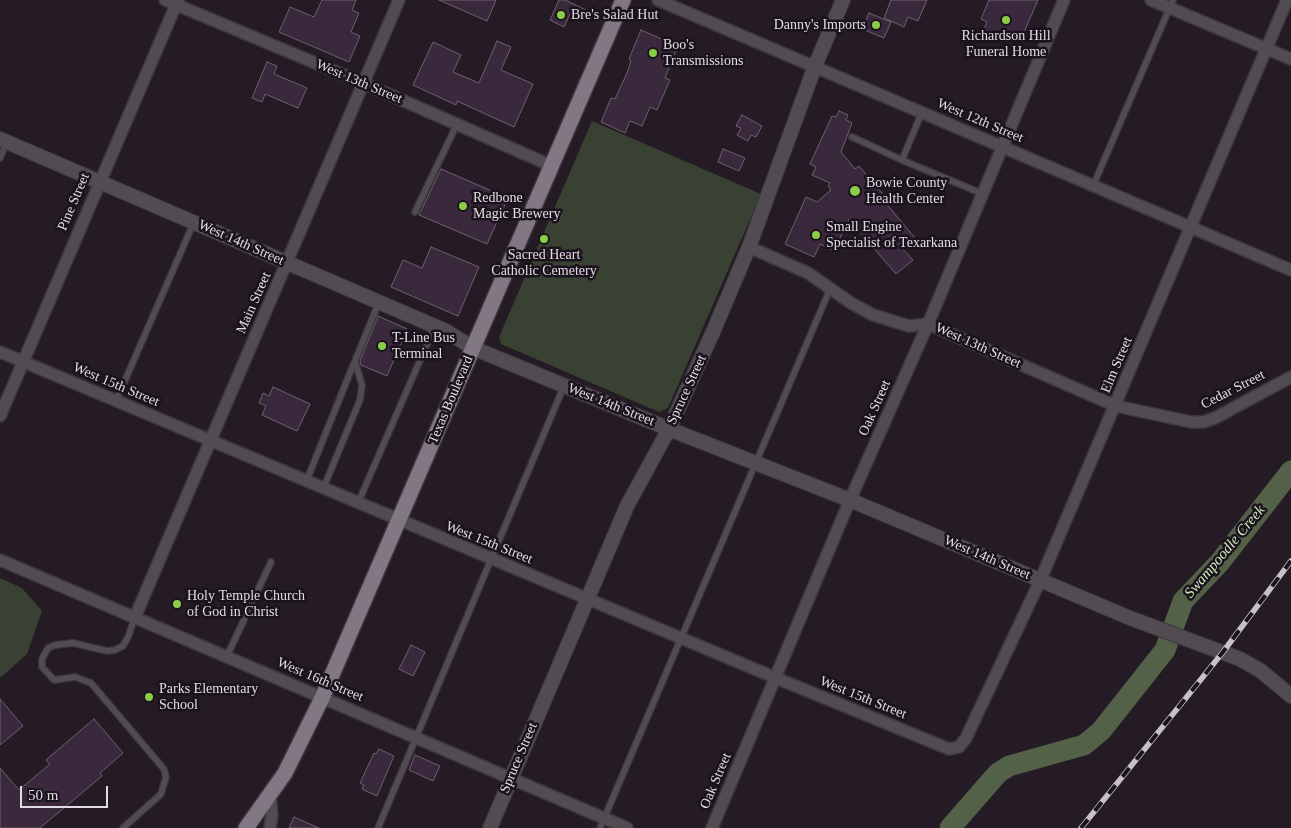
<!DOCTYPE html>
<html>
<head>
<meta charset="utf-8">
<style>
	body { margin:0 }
	#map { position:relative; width:1291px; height:828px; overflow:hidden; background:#241b25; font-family:"Times New Roman",serif }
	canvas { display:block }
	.scale { position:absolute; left:20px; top:786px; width:88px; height:22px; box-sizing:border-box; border:2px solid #e1dbe2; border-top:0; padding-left:6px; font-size:15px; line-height:18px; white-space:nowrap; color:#e1dbe2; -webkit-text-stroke:4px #1a121c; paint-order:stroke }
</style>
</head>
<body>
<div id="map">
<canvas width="1291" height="828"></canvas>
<div class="scale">50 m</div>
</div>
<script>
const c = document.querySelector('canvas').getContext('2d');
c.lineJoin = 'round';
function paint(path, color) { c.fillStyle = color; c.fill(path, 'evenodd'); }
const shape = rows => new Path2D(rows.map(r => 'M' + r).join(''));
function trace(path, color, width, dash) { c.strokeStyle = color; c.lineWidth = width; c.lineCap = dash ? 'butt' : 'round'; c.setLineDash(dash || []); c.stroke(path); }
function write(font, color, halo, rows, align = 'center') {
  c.font = font + ' "Times New Roman",serif'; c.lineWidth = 5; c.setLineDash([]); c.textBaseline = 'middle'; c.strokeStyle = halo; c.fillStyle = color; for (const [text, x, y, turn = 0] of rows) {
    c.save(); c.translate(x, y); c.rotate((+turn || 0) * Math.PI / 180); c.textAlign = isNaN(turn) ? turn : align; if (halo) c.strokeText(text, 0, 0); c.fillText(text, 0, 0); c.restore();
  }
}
paint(shape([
	[592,121,761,194,668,408,659,412,501,344,499,337],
	[0,578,22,588,42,611,27,654,0,678]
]), '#384132');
trace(shape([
	[950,828,998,773,1009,766,1084,745,1101,731,1165,650,1183,601,1220,562,1291,471]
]), '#536148', 21);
const building = shape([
	[322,0,356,0,352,10,359,13,351,32,360,36,349,62,279,32,290,7,314,17,322,0],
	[439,0,496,0,487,21,439,0],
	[559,0,565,0,586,10,582,18,571,12,564,27,550,20,559,0],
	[891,0,927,0,918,21,908,17,904,27,884,18,891,0],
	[989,0,1038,0,1022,37,1012,32,1007,42,983,31,987,22,981,19,989,0],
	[869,13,891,22,884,38,862,29,869,13],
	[641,30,678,46,665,78,670,80,657,110,650,107,642,126,630,121,625,133,601,122,611,98,615,99,627,73,631,61,629,59,641,30],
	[497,41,511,47,501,70,533,84,514,127,457,101,456,105,413,85,433,42,461,55,453,72,479,83,497,41],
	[267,62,277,66,274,74,307,88,298,108,265,94,262,102,252,98,267,62],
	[839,111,848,115,846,120,852,123,841,152,855,169,859,166,887,199,884,201,915,238,902,248,913,260,896,274,849,219,834,251,820,244,814,257,785,244,806,197,817,202,831,190,828,186,830,183,812,175,816,167,810,164,832,116,836,117,839,111],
	[742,115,762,126,756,137,751,135,748,141,737,135,741,128,736,126,742,115],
	[723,149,745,158,739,171,718,162,723,149],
	[441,169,508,198,487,244,419,215,441,169],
	[431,247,479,267,458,316,391,287,403,260,422,268,431,247],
	[378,316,407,329,387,376,361,365,360,361,378,316],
	[273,387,310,404,297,431,262,415,266,406,259,403,263,393,269,396,273,387],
	[411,645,425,652,413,676,399,669,411,645],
	[0,699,23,726,0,745,0,699],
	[94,719,123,753,100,773,102,776,40,828,0,828,0,768,19,790,50,764,46,760,94,719],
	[379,749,394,756,377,796,362,789,364,785,360,783,374,753,376,754,379,749],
	[415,755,440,766,433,781,409,770,415,755],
	[294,817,319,828,289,828,294,817]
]);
paint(building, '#3a293d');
trace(building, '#6c626e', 1);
const service = shape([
	[852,137,902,160,922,112],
	[0,158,7,142],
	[902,160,983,194],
	[1093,186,1173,0],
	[415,212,457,124],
	[116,401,194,222],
	[306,482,354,363],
	[323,489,360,400,362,385,355,361,379,302],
	[358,503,435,326],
	[227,656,271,562],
	[123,828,161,794,166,777,164,769,91,683,75,677,54,680,42,667,42,659,48,648,55,645,73,643,107,651,115,650,123,646,128,637,135,617],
	[378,828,564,386],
	[600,828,830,289]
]);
const minor = shape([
	[165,0,363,83,552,166],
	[658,0,1291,270],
	[1151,0,1291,59],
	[749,247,808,273,851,303,873,315,909,326,928,324,1116,406,1191,422,1203,422,1215,418,1291,377],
	[0,352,776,678,949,749,959,747,966,738,1040,581,1287,0],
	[0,416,178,0],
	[0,560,627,828],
	[135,617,399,0],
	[270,796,272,815,270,828],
	[712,828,850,500,928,324,1064,0]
]);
const tertiary = shape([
	[0,139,446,331,473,348,669,429,850,500,1130,618,1240,659,1261,671,1291,696],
	[490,828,627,506,669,429,713,332,749,247,815,66,843,0]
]);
const primary = shape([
	[246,828,285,773,322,698,623,0]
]);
trace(service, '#3e363f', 8);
trace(minor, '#3e363f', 14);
trace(tertiary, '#3e363f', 16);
trace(primary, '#3e363f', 18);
trace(service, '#504c51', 5.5);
trace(minor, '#504c51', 11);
trace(tertiary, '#504c51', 14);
trace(primary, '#827883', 15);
const rail = shape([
	[1081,828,1223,652,1291,561]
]);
trace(rail, '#c7c0c8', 5.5);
trace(rail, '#1a121c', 4, [11]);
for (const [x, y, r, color] of [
	[561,15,5,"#8ace47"],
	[1006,20,5,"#8ace47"],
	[876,25,5,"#8ace47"],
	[653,53,5,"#8ace47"],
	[855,191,6,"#8ace47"],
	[463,206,5,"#8ace47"],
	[816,235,5,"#8ace47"],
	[544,239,5,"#8ace47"],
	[382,346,5,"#8ace47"],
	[177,604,5,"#8ace47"],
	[149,697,5,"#8ace47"]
]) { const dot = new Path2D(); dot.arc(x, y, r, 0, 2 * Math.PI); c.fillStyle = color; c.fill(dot); trace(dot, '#1a121c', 2); }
write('14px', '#e1dbe2', '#1a121c', [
	["Bre's Salad Hut",571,15],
	["Danny's Imports",866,25,"right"],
	["Richardson Hill",1006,36,"center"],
	["Funeral Home",1006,52,"center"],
	["Boo's",663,45],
	["Transmissions",663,61],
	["Bowie County",866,183],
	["Health Center",866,199],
	["Redbone",473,198],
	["Magic Brewery",473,214],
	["Small Engine",826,227],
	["Specialist of Texarkana",826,243],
	["Sacred Heart",544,255,"center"],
	["Catholic Cemetery",544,271,"center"],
	["T-Line Bus",392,338],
	["Terminal",392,354],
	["Holy Temple Church",187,596],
	["of God in Christ",187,612],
	["Parks Elementary",159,689],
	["School",159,705]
], 'left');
write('14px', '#e1dbe2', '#1a121c', [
	["West 13th Street",359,82,23],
	["West 12th Street",980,121,23],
	["Pine Street",74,202,-67],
	["West 14th Street",241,243,24],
	["Main Street",254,303,-66],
	["West 13th Street",978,346,24],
	["Elm Street",1117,365,-67],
	["West 15th Street",116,385,23],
	["Spruce Street",687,390,-65],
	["Cedar Street",1233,390,-27],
	["Texas Boulevard",451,400,-67],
	["West 14th Street",611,405,22],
	["Oak Street",875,408,-66],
	["West 15th Street",489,543,22],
	["West 14th Street",987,558,23],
	["West 16th Street",320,680,23],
	["West 15th Street",863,698,22],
	["Spruce Street",519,758,-67],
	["Oak Street",716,781,-67]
]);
write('italic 15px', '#cfecba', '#1a121c', [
	["Swampoodle Creek",1225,552,-50]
]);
</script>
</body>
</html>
